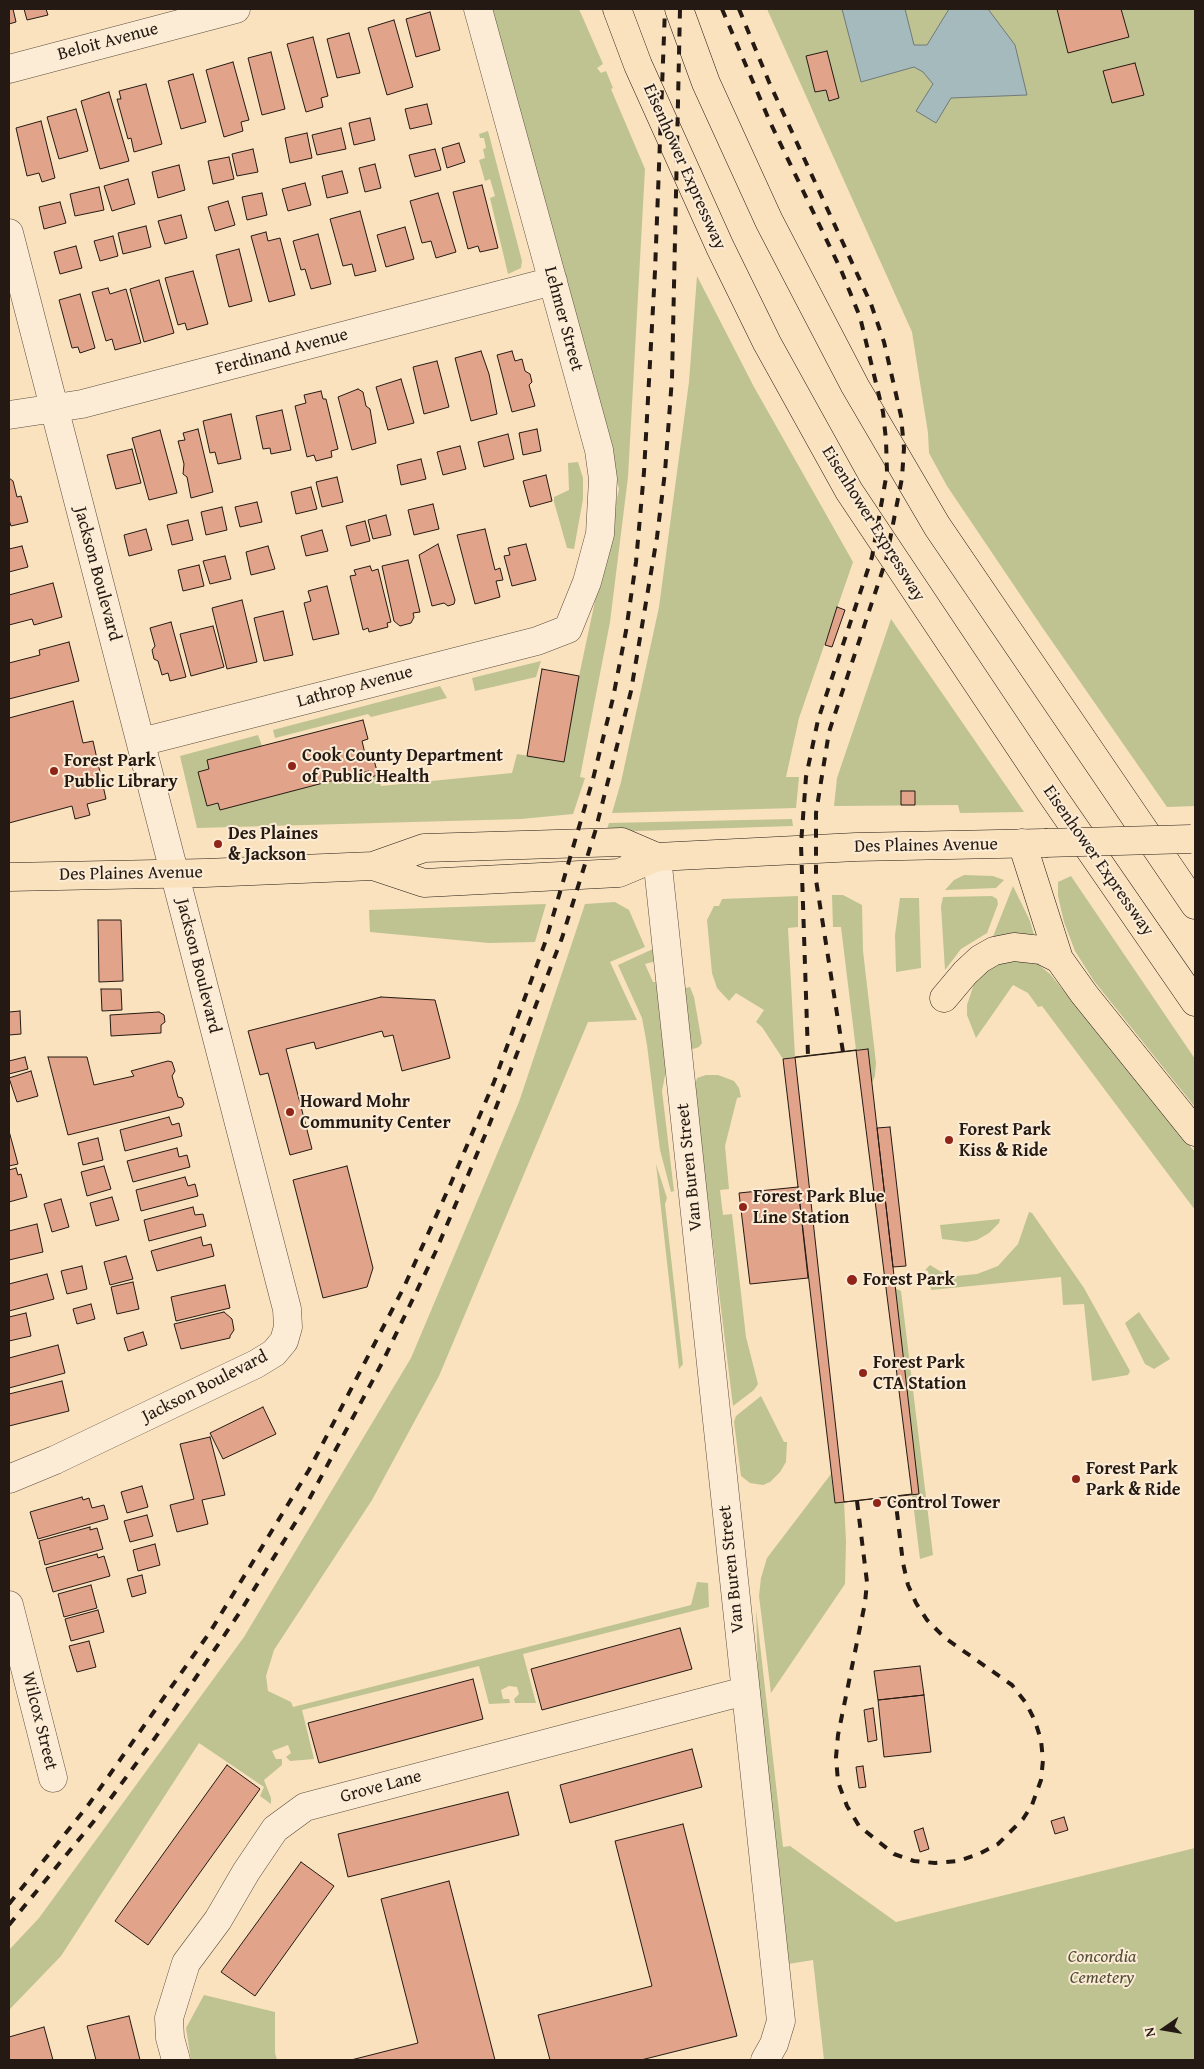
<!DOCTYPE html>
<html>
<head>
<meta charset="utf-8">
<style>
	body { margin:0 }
	#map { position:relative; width:1204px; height:2069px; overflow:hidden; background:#fae2be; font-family:"Gentium Book Plus",serif }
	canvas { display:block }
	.frame { position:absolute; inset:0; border:10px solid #241a13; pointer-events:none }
	.north { position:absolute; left:1139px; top:2004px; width:50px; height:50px; -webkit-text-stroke:4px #fcecd5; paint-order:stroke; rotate:257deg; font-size:14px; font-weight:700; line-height:20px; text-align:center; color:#241a13 }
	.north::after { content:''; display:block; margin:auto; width:18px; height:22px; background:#241a13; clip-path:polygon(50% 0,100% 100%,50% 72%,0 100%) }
</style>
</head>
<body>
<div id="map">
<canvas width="1204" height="2069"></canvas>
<div class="frame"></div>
<div class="north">N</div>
</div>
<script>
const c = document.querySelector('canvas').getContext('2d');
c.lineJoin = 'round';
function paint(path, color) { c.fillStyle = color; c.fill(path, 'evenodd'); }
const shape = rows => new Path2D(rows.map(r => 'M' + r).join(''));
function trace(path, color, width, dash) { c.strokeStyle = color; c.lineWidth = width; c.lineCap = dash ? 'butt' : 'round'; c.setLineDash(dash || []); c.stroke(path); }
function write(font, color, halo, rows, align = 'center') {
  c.font = font + ' "Gentium Book Plus",serif'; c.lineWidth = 4; c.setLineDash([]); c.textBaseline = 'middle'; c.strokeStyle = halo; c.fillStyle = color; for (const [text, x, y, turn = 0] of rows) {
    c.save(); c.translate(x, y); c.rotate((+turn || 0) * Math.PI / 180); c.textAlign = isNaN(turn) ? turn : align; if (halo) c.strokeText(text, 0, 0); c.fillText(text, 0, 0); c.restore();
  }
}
paint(shape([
	[492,9,579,9,603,64,597,68,601,73,606,71,613,88,611,89,645,169,628,477,610,622,580,777,585,778,573,814,521,819,197,828,180,756,258,735,262,746,207,760,209,769,198,772,207,806,218,803,220,810,369,771,371,777,378,775,381,786,512,773,517,754,564,762,579,676,619,489],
	[767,9,1195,9,1195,806,1167,807,1042,627,947,486,929,453,928,433,912,332],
	[488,131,522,261,521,268,508,274,490,198,495,196,490,179,485,181,479,160,485,158,483,149,486,148,484,138,480,138,479,134],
	[697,276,754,387,853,562,799,718,786,777,799,777,796,808,612,813,621,782,659,607,689,382],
	[578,462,583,478,583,499,574,549,567,548,554,502,554,497,569,490,568,463],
	[891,619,1024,812,960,813,958,805,834,806,837,778],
	[541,661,536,677,475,691,472,678],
	[440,686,447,698,371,717,368,714,275,738,273,730],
	[792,819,793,826,606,832,609,823],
	[964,875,993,876,1004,880,996,888,945,890,954,880],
	[1071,876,1195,1059,1195,1107,1094,981,1075,951,1064,922,1058,896,1058,882],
	[1013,886,1030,921,1034,935,992,939],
	[832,895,843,895,862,905,863,951,876,1063,875,1076,872,1083,868,1049,856,1050,841,927,833,927],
	[798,896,798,927,788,928,795,1057,783,1059,762,1027,756,1022,764,1010,736,993,729,1001,717,988,712,973,707,920,714,906,719,906,722,899],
	[992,896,997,899,998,904,987,933,961,949,945,970,941,906,943,897],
	[900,898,919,898,921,968,896,972,895,935],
	[615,902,629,910,645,947,610,962,637,1020,588,1022,439,1376,372,1500,274,1650,266,1676,268,1691,291,1702,293,1707,691,1605,697,1582,708,1583,709,1607,523,1654,536,1703,515,1703,514,1699,519,1694,517,1687,509,1686,501,1690,503,1699,509,1699,510,1703,489,1704,479,1666,302,1710,314,1759,290,1761,286,1757,291,1753,288,1745,272,1751,276,1759,282,1759,282,1765,264,1780,271,1798,271,1804,260,1796,264,1787,199,1743,61,1956,9,2010,9,1950,39,1918,244,1637,411,1358,519,1102,585,904],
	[546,904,535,942,489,943,370,932,369,910],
	[653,949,656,961,645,964,653,982,659,982,669,1055,662,1091,674,1191,671,1192,660,1150,647,1045,642,1018,618,965],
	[1007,961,1022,961,1032,964,1034,961,1050,974,1195,1152,1195,1210,1042,1006,1038,1007,1028,993,1013,985,976,1038,967,1015,967,1005,974,984,987,969],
	[690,987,694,997,702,1043,699,1047,690,1050,681,989],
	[706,1075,718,1075,734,1081,739,1088,741,1097,737,1098,725,1146,729,1189,720,1190,723,1215,732,1214,746,1337,758,1384,754,1390,733,1406,694,1088,697,1078],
	[656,1164,667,1198,665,1204,683,1364,679,1369],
	[1029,1212,1032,1213,1084,1288,1130,1371,1128,1375,1092,1381,1084,1304,1063,1305,1061,1277,931,1290,928,1271,925,1270,930,1265,943,1273,957,1276,977,1274,998,1266,1018,1244],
	[1000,1219,999,1223,989,1233,977,1240,966,1242,942,1239,940,1225],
	[895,1288,901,1291,933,1555,920,1559,912,1494],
	[1139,1312,1170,1359,1154,1369,1145,1364,1125,1323],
	[761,1396,784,1442,787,1442,786,1462,780,1472,770,1482,763,1485,750,1483,741,1476,734,1422,736,1416],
	[831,1474,835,1503,844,1502,846,1541,845,1584,771,1693,759,1596,761,1578,767,1558],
	[756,1609,783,1847,790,1846,896,1922,1195,1848,1195,2060,824,2060,813,1960,788,1964,759,1704],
	[204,1995,275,2012,275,2053,277,2060,191,2060,186,2028]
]), '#bec391');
const water = shape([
	[842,9,905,9,914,45,927,45,949,9,988,9,1015,45,1027,95,951,98,936,123,916,111,933,84,923,72,914,67,861,82,842,9]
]);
paint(water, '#a4babd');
trace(water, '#717a79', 1);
const building = shape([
	[9,9,13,9,16,22,9,24,9,9],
	[24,9,46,9,48,15,27,20,24,9],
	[1057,9,1121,9,1129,37,1068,53,1057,9],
	[430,12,440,50,416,57,406,19,430,12],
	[394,20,413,87,387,95,368,28,394,20],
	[349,33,360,73,337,78,327,39,349,33],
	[313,37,328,96,321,98,323,107,306,112,287,44,313,37],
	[827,51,839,98,829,101,826,90,815,92,806,56,827,51],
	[271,52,285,109,262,115,248,58,271,52],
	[233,62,249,120,241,122,243,131,224,137,206,70,233,62],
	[1135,63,1144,95,1112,103,1103,71,1135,63],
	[193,74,206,122,181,129,168,81,193,74],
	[146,84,162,144,134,152,131,138,128,139,117,99,121,99,119,91,146,84],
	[109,92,129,161,100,169,81,101,109,92],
	[427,104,432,124,410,129,405,109,427,104],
	[76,109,88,151,59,159,47,117,76,109],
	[370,118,375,140,354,145,349,123,370,118],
	[41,121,55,178,42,182,39,173,27,176,16,128,41,121],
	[341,128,346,149,317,155,312,135,341,128],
	[307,133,312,158,290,163,285,138,307,133],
	[459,143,465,162,447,168,442,148,459,143],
	[253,149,258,172,237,176,232,154,253,149],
	[435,149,441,170,415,177,409,155,435,149],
	[229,157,234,179,213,184,208,161,229,157],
	[375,164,381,188,365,192,359,168,375,164],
	[179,165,185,190,158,198,152,172,179,165],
	[342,171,348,193,327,198,322,176,342,171],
	[128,179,135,204,112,211,104,186,128,179],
	[305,183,311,205,288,211,282,189,305,183],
	[482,185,498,248,480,252,478,246,468,249,453,192,482,185],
	[99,187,104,210,75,216,70,194,99,187],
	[262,193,267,215,247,220,242,197,262,193],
	[438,193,456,252,436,258,431,241,422,243,410,201,438,193],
	[228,201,235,225,215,231,208,207,228,201],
	[60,202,66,223,44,229,39,207,60,202],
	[360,211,376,271,355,276,352,264,343,266,330,219,360,211],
	[181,215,187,238,165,244,158,221,181,215],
	[146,226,151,247,123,254,118,233,146,226],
	[405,227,414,259,386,267,377,235,405,227],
	[266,232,268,241,280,238,295,295,269,302,251,236,266,232],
	[318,234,331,284,311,289,305,269,301,270,293,241,318,234],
	[113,236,118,256,100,261,94,241,113,236],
	[76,246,82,268,60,274,54,252,76,246],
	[239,249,252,301,229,307,216,255,239,249],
	[193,271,208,324,187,330,185,323,178,325,165,278,193,271],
	[159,280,174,333,144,342,130,289,159,280],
	[108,288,110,294,126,289,141,343,115,350,112,339,106,341,92,292,108,288],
	[80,294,95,348,80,353,78,347,72,348,59,300,80,294],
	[481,351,489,374,497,414,471,421,455,358,481,351],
	[512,351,515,361,522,359,525,371,530,374,532,382,529,385,535,406,512,412,497,355,512,351],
	[437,361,449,407,424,414,413,367,437,361],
	[401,379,414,423,388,430,376,387,401,379],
	[358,389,363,392,366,406,370,409,376,443,352,450,338,397,358,389],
	[321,391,323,399,326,399,338,449,331,451,332,457,316,461,314,455,307,457,295,406,306,403,304,395,321,391],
	[282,410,291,450,271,454,270,448,263,449,256,416,282,410],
	[231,414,241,459,218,464,215,452,210,453,203,421,231,414],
	[198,429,213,492,191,498,187,477,183,474,184,464,178,441,185,440,183,433,198,429],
	[537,429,541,451,523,455,519,433,537,429],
	[160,430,177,493,149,500,132,438,160,430],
	[508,434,514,459,484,467,478,442,508,434],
	[460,446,466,469,443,475,437,452,460,446],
	[132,449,141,483,116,489,107,455,132,449],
	[421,459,426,479,401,485,397,465,421,459],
	[546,475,552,501,530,507,523,481,546,475],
	[337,477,343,502,322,507,316,482,337,477],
	[9,478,13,481,17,497,21,496,28,522,11,526,9,520,9,478],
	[311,487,317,509,296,514,291,492,311,487],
	[257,502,262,522,240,527,235,507,257,502],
	[433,504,439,529,414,535,408,510,433,504],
	[222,507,227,530,206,535,201,512,222,507],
	[386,515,391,535,373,539,368,520,386,515],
	[188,520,193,540,172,545,167,525,188,520],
	[365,521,370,541,351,546,346,526,365,521],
	[146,529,152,550,129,556,124,535,146,529],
	[485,529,495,570,500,568,503,580,496,581,500,597,475,604,457,535,485,529],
	[322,530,328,551,306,556,301,536,322,530],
	[438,544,455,600,454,604,448,606,444,603,432,606,419,555,438,544],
	[526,544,536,580,512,586,504,556,510,555,508,548,526,544],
	[22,546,28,567,9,572,9,549,22,546],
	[268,546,275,569,251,575,246,552,268,546],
	[225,556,231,579,210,584,203,561,225,556],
	[408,560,420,612,413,613,414,617,411,623,400,626,394,621,382,566,408,560],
	[199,565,204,586,183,591,178,570,199,565],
	[370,566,372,571,378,569,391,622,387,623,388,627,369,632,368,628,363,630,350,576,356,575,354,570,370,566],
	[53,583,62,617,34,625,32,619,9,625,9,595,53,583],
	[327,586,339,634,313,640,304,603,311,601,308,591,327,586],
	[242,600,257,662,227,669,212,608,242,600],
	[837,607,845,610,832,647,825,645,837,607],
	[283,611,293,655,264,661,254,618,283,611],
	[171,622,186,677,170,681,168,673,162,675,158,661,154,659,152,650,155,646,150,628,171,622],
	[213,626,224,667,191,676,180,634,213,626],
	[69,642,79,681,9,699,9,663,40,655,39,650,69,642],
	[542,669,579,676,564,762,527,756,542,669],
	[73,701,83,743,93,741,106,799,87,804,90,815,75,819,72,806,9,823,9,718,73,701],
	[363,720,368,739,362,741,367,762,374,760,378,775,371,777,369,771,220,810,218,803,207,806,198,772,209,769,207,760,363,720],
	[901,791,915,791,915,805,901,805,901,791],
	[98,920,121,920,123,981,99,982,98,920],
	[101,989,121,989,122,1010,102,1011,101,989],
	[381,997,435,1000,450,1058,402,1071,393,1035,384,1037,382,1031,316,1049,314,1042,286,1049,312,1149,290,1155,268,1073,260,1075,248,1031,381,997],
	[20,1011,21,1034,9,1035,9,1012,20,1011],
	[159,1012,164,1015,165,1022,161,1025,161,1033,111,1036,110,1015,159,1012],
	[868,1049,919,1494,835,1503,783,1059,868,1049],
	[856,1050,912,1494,844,1502,795,1057,856,1050],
	[25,1057,28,1069,9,1074,9,1061,25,1057],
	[48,1057,87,1057,94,1085,134,1076,131,1071,168,1061,172,1062,175,1071,172,1076,178,1097,182,1098,184,1104,182,1107,68,1135,48,1057],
	[31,1071,38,1096,17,1102,9,1078,31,1071],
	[169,1117,172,1125,179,1123,182,1136,125,1151,120,1130,169,1117],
	[890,1127,906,1266,893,1267,877,1128,890,1127],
	[9,1131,18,1164,9,1166,9,1131],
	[98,1138,103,1160,83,1165,78,1143,98,1138],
	[177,1148,179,1157,187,1155,190,1167,133,1182,127,1161,177,1148],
	[104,1166,111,1189,87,1196,81,1172,104,1166],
	[347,1166,373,1268,367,1287,323,1298,293,1180,347,1166],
	[16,1168,18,1175,21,1174,27,1197,9,1202,9,1170,16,1168],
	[185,1177,188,1186,195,1184,198,1196,141,1211,136,1190,185,1177],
	[798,1187,808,1278,750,1284,739,1193,798,1187],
	[112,1197,119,1220,96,1226,90,1203,112,1197],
	[61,1199,69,1227,52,1232,44,1204,61,1199],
	[193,1207,195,1215,203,1214,206,1226,149,1241,144,1220,193,1207],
	[37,1224,43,1252,9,1260,9,1231,37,1224],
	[201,1237,203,1246,211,1244,214,1256,157,1271,151,1251,201,1237],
	[126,1256,133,1279,110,1285,104,1262,126,1256],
	[82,1266,87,1289,67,1294,61,1271,82,1266],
	[47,1274,54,1299,9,1311,9,1284,47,1274],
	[133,1282,139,1309,117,1314,111,1287,133,1282],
	[225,1285,230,1308,176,1321,171,1297,225,1285],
	[91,1304,95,1319,77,1324,73,1309,91,1304],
	[224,1312,232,1319,234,1330,230,1336,230,1338,181,1349,174,1324,224,1312],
	[26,1313,31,1336,9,1341,9,1317,26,1313],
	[143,1332,147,1345,128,1351,124,1338,143,1332],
	[58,1345,65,1373,9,1388,9,1358,58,1345],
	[62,1381,69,1411,9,1426,9,1394,62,1381],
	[263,1407,276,1434,223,1459,210,1433,263,1407],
	[210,1437,225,1495,202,1500,208,1524,177,1532,170,1505,194,1499,180,1444,210,1437],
	[142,1486,148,1507,127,1513,121,1492,142,1486],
	[82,1497,83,1500,89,1498,92,1508,104,1505,108,1519,38,1539,30,1512,82,1497],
	[147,1515,153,1536,130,1542,124,1521,147,1515],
	[90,1527,90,1530,97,1528,103,1549,45,1565,39,1541,90,1527],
	[155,1544,160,1565,138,1571,133,1550,155,1544],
	[97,1554,98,1558,104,1556,110,1576,53,1592,46,1568,97,1554],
	[142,1575,146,1593,132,1597,127,1579,142,1575],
	[91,1585,97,1608,64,1617,58,1594,91,1585],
	[98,1610,104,1632,71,1641,65,1619,98,1610],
	[680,1628,692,1669,542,1710,531,1669,680,1628],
	[89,1641,96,1667,77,1672,69,1646,89,1641],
	[920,1666,924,1695,878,1700,874,1671,920,1666],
	[473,1679,483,1719,319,1763,308,1723,473,1679],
	[924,1695,931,1752,884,1757,878,1700,924,1695],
	[873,1708,877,1740,868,1742,864,1710,873,1708],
	[692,1749,702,1787,570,1823,560,1785,692,1749],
	[227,1765,260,1789,148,1945,115,1921,227,1765],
	[863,1766,866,1787,859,1788,856,1767,863,1766],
	[508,1792,519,1835,348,1877,338,1834,508,1792],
	[1064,1817,1068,1830,1055,1834,1051,1821,1064,1817],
	[683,1824,737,2036,641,2060,550,2060,538,2015,652,1986,615,1841,683,1824],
	[923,1828,929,1849,920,1852,914,1831,923,1828],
	[301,1862,334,1886,255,1996,221,1972,301,1862],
	[449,1881,495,2060,351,2060,418,2043,381,1899,449,1881],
	[129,2016,140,2060,96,2060,87,2026,129,2016],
	[44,2027,53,2060,9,2060,9,2037,44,2027]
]);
paint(building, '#e1a389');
trace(building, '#241a13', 1);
const minor = shape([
	[9,69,236,9],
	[9,233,287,1309,288,1327,284,1341,274,1353,256,1364,55,1460,9,1479],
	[9,415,82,404,553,281],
	[141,742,537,641,568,629,587,582,600,534,603,479,599,450,478,9],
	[657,857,781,2021,774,2044,765,2060],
	[9,1605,53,1778],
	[176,2060,170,2038,169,2018,186,1963,218,1920,246,1872,275,1829,305,1807,745,1691]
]);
const major = shape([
	[373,866,424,883,619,873,657,857,856,847,1045,843],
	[9,877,205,873,373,866,424,848,622,842,657,857]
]);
const highway = shape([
	[617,9,638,65,720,247,767,343,849,491,1050,792,1195,1002],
	[679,9,706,83,769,221,855,386,937,526,1195,905],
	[1022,843,1059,959,1084,994,1195,1132],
	[944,998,965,973,980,959,994,951,1014,947,1041,950,1059,959]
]);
trace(minor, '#5a4c3e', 29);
trace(major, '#241a13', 29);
trace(highway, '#241a13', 29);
trace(minor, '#fcecd5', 28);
trace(major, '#fae2be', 28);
trace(highway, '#fae2be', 28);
trace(shape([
	[722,9,770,122,841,270,860,317,883,412,886,440,887,472,872,557,818,720,806,777,801,844,808,1056],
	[739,9,769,82,871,304,884,342,901,416,904,448,902,478,886,560,829,732,816,813,816,880,843,1052],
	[857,1501,867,1582,865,1603,838,1735,836,1757,838,1782,847,1806,859,1826,894,1854,914,1861,935,1863,958,1861,979,1854,998,1844,1023,1819,1032,1805,1041,1780,1043,1760,1041,1740,1035,1721,1026,1703,1012,1685,945,1638,927,1620,916,1603,908,1585,903,1563,895,1496],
	[9,1904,89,1804,210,1632,309,1470,404,1287,451,1183,494,1082,546,940,593,779,613,698,626,631,636,562,644,472,655,271,665,9],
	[9,1925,94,1821,155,1738,240,1612,305,1507,382,1363,435,1253,488,1128,562,938,595,832,631,691,657,537,665,472,672,378,680,9]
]), '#241a13', 4, [9, 9]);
const majorBridge = shape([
	[1045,843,1191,839]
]);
trace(majorBridge, '#241a13', 29, []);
trace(majorBridge, '#fae2be', 28);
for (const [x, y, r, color] of [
	[292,766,5,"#8f2418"],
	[54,771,5,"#8f2418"],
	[218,844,5,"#8f2418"],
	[290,1112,5,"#8f2418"],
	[949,1140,5,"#8f2418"],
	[743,1207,5,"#8f2418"],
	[852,1280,6,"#8f2418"],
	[863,1373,5,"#8f2418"],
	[1076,1479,5,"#8f2418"],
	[877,1503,5,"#8f2418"]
]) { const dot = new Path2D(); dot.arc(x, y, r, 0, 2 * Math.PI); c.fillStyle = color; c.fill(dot); trace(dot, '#fcecd5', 2); }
write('18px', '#241a13', '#fcecd5', [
	["Beloit Avenue",108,42,-15],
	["Eisenhower Expressway",684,167,66],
	["Lehmer Street",563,319,75],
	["Ferdinand Avenue",282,352,-15],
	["Eisenhower Expressway",873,524,58],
	["Jackson Boulevard",97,574,75],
	["Lathrop Avenue",355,687,-15],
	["Des Plaines Avenue",926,846,-1],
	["Eisenhower Expressway",1098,861,55],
	["Des Plaines Avenue",131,874,-1],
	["Jackson Boulevard",198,966,76],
	["Van Buren Street",690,1167,-96],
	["Jackson Boulevard",205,1387,-27],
	["Van Buren Street",732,1569,-96],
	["Wilcox Street",39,1721,76],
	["Grove Lane",381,1787,-15]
]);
write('bold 18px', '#241a13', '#fcecd5', [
	["Cook County Department",302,756],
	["of Public Health",302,777],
	["Forest Park",64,761],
	["Public Library",64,782],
	["Des Plaines",228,834],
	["& Jackson",228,855],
	["Howard Mohr",300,1102],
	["Community Center",300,1123],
	["Forest Park",959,1130],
	["Kiss & Ride",959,1151],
	["Forest Park Blue",753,1197],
	["Line Station",753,1218],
	["Forest Park",863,1280],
	["Forest Park",873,1363],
	["CTA Station",873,1384],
	["Forest Park",1086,1469],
	["Park & Ride",1086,1490],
	["Control Tower",887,1503]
], 'left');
write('italic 18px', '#524d39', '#fcecd5', [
	["Concordia",1102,1957],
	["Cemetery",1102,1978]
]);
</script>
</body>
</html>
